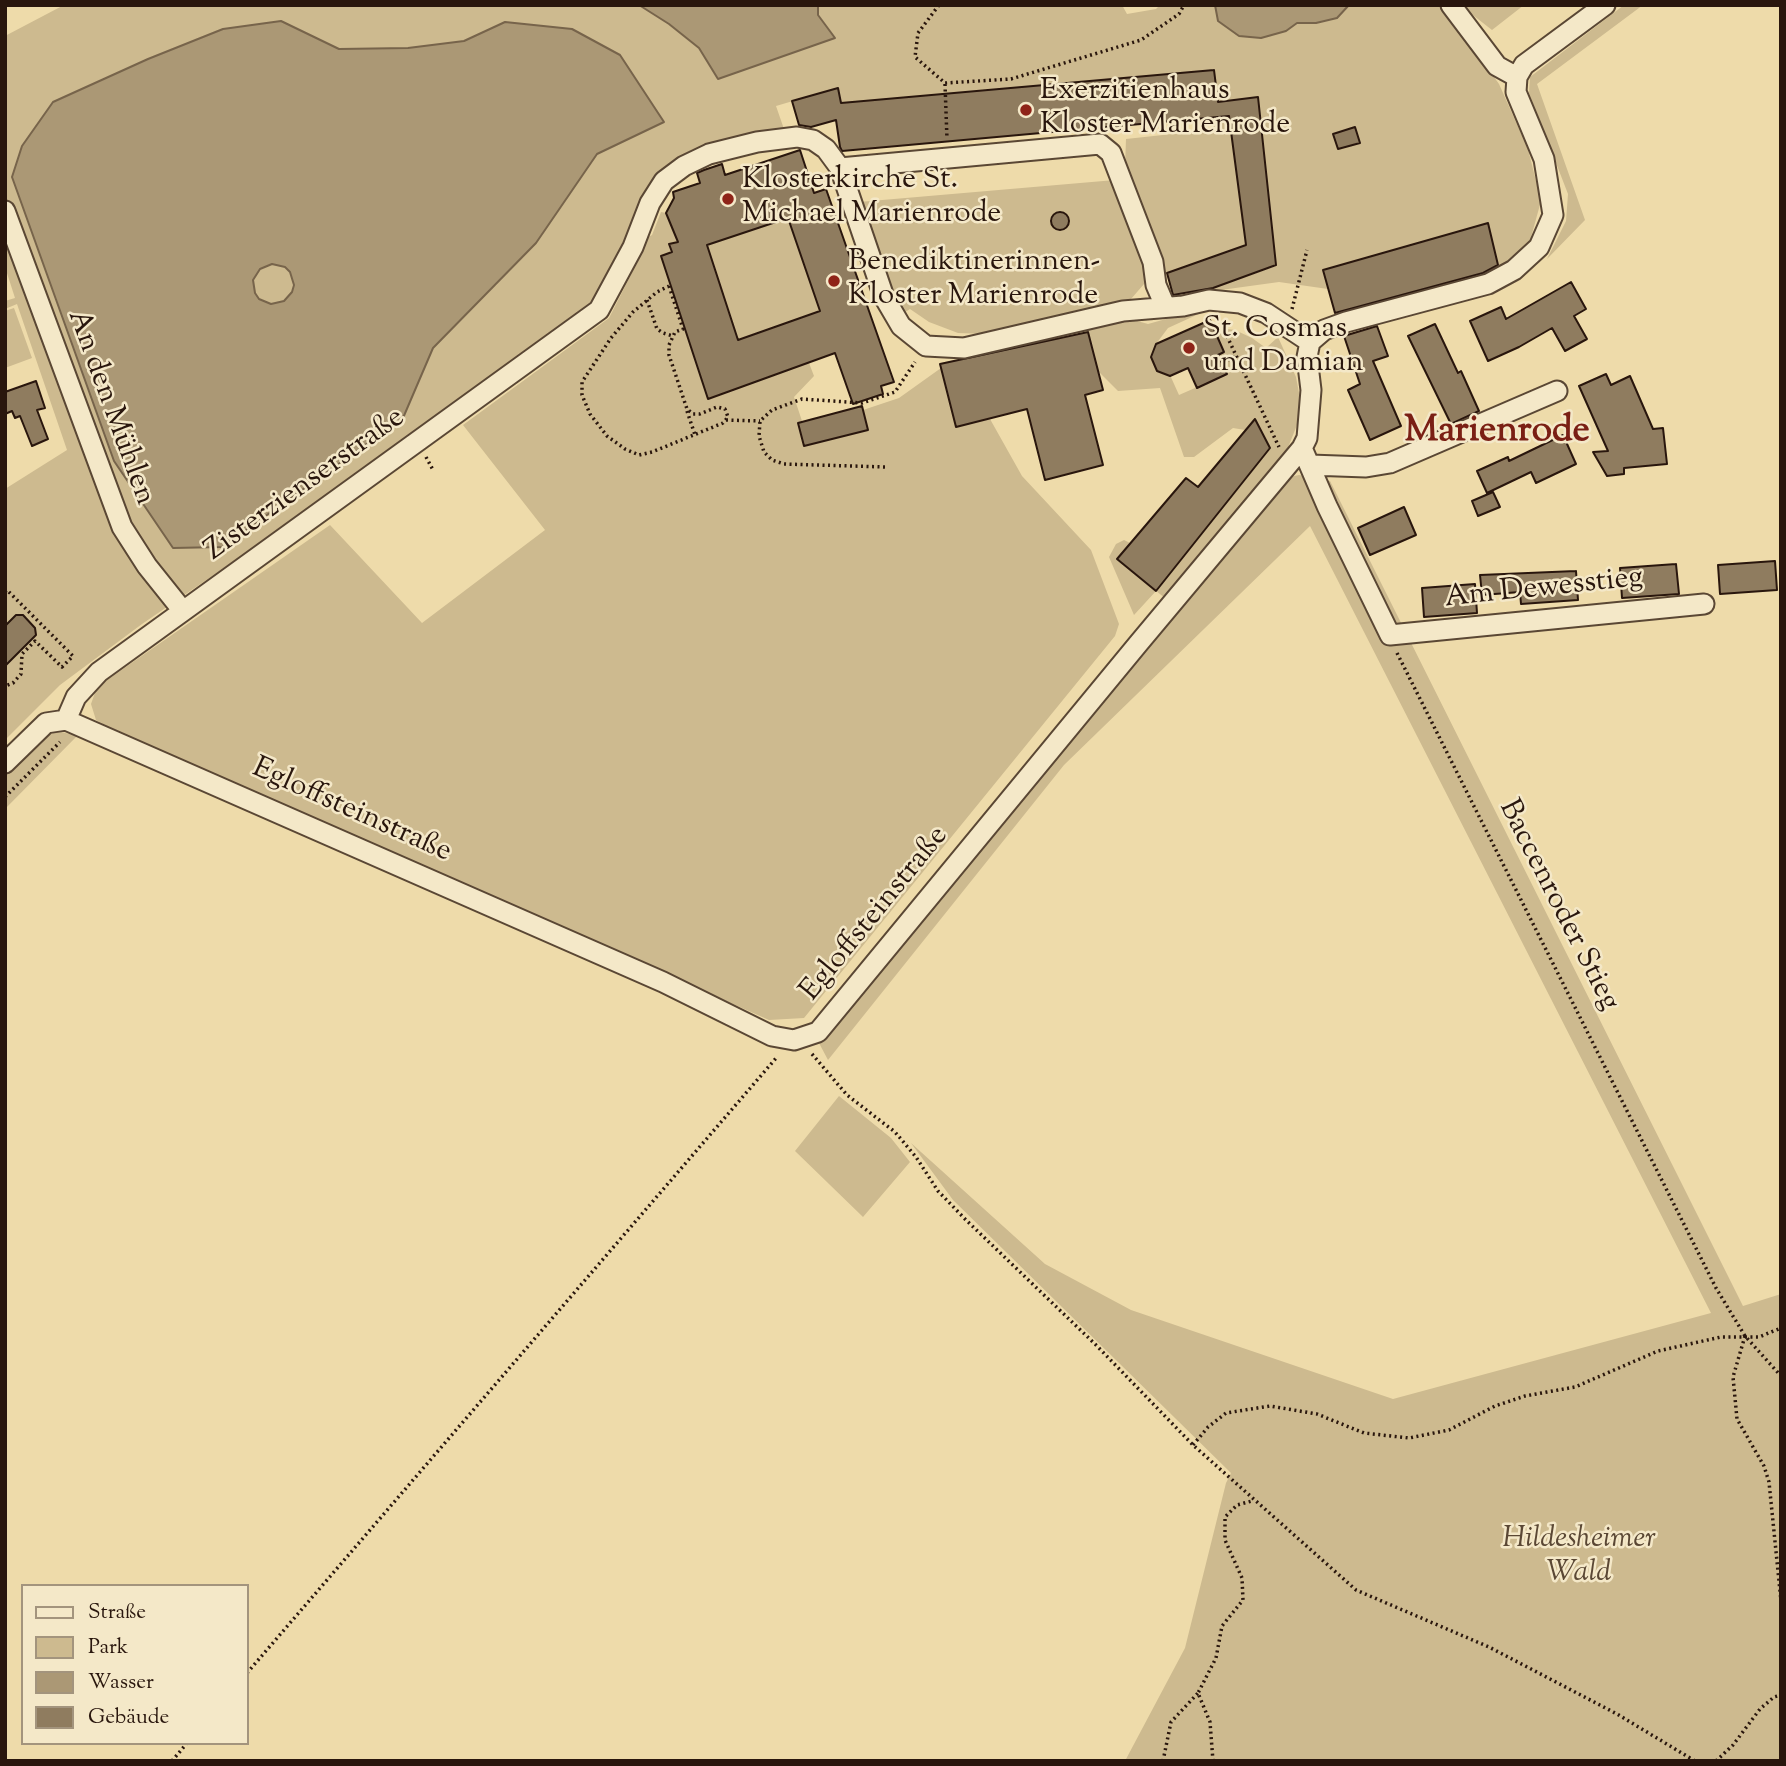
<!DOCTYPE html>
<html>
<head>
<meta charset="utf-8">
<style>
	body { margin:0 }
	#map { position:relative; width:1786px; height:1766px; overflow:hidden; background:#eedbaa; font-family:"Sorts Mill Goudy",serif }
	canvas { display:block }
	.frame { position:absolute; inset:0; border:7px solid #29160d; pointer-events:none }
	.legend { position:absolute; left:21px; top:1584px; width:228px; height:161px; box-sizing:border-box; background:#f4e8c8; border:2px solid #a3947d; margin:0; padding:9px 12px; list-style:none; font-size:21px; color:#29160d }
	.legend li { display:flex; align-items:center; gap:14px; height:35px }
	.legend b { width:35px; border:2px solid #a3947d }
</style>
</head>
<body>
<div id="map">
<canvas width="1786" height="1766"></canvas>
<div class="frame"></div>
<ul class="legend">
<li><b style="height:9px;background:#f4e8c8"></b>Straße</li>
<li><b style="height:19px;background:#cdba8f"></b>Park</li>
<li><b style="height:19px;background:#ab9875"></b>Wasser</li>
<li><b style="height:19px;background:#8f7c5f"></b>Gebäude</li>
</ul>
</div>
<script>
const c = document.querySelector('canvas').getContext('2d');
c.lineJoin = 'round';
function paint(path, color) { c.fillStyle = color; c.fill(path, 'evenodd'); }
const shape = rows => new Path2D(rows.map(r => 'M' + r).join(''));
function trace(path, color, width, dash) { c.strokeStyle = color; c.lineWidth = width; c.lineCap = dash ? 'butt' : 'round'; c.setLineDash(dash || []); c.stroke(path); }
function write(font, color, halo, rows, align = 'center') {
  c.font = font + ' "Sorts Mill Goudy",serif'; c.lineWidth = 5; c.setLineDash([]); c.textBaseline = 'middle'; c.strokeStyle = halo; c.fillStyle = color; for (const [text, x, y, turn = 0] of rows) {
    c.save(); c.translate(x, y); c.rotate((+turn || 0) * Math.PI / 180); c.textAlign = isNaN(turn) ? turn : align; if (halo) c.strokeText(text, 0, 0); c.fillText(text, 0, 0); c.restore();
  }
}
paint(shape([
	[64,5,639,5,669,24,699,48,718,79,835,38,818,14,818,5,1122,5,1127,14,1156,9,1160,5,1215,5,1219,21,1239,36,1261,38,1286,31,1297,22,1316,23,1337,18,1349,5,1443,5,1499,84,1528,149,1541,201,1530,241,1500,270,1487,223,1323,270,1328,289,1279,282,1199,293,1276,266,1258,97,1227,101,1246,245,1163,274,1174,302,1165,296,1125,167,1126,139,1209,130,1218,117,1218,102,1213,70,841,103,837,88,776,106,785,132,682,158,624,247,591,303,364,472,142,624,60,685,5,740,5,489,67,450,17,304,5,309,5,301,15,298,5,267,5,36],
	[281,21,339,49,408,48,464,41,506,22,663,122,597,154,536,243,433,348,403,418,22,146,53,102,148,59,223,29],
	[1460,5,1524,5,1492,30],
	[1624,5,1643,5,1537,84,1585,220,1547,259,1566,221,1568,194,1529,93,1530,77],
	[1115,180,1148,269,1144,284,1131,299,1103,312,986,334,958,333,929,322,910,309,899,316,859,202],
	[661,212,666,213,687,239,670,244,672,252,662,256,708,398,809,363,814,376,794,397,802,421,798,423,804,446,868,430,863,410,899,398,941,368,956,427,990,419,1022,476,1091,550,1119,624,1115,636,804,1018,769,1020,108,727,96,720,91,704,97,687,330,525,422,623,545,530,463,425,609,318,641,255,641,245,644,239,652,235],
	[788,218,820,311,738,340,707,245],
	'253 284a20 20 0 1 1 40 0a20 20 0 1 1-40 0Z',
	[14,308,32,358,5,368,5,311],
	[1202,309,1203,312,1168,328,1156,344,1179,395,1227,374,1218,355,1224,351,1213,327,1235,330,1252,338,1266,348,1278,337,1296,377,1300,398,1297,425,1287,450,1165,598,1156,591,1134,615,1109,557,1116,544,1124,540,1130,543,1156,590,1270,448,1255,419,1245,430,1233,428,1194,457,1184,457,1160,388,1118,391,1098,371,1087,327,1130,319,1148,324],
	[1299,475,1330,481,1743,1306,1781,1294,1781,1761,1125,1761,1185,1648,1226,1483,1231,1473,953,1200,911,1143,1045,1264,1131,1310,1393,1399,1711,1313,1310,526,1064,765,828,1060,819,1043,1285,478],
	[58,731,77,736,5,809,5,776,43,737],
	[839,1096,891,1138,910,1162,863,1217,795,1151]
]), '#cdba8f');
const water = shape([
	[639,5,818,5,818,15,835,38,718,79,699,48,669,24,639,5],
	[1215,5,1349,5,1337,18,1316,23,1297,23,1286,31,1261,38,1239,36,1218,21,1215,5],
	[281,21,339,49,408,48,464,41,505,22,572,29,620,55,664,122,597,154,536,243,433,348,403,418,222,547,173,548,114,461,12,177,22,146,53,102,148,59,223,29,281,21],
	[272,264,285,267,290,272,294,285,292,292,284,301,271,304,259,299,255,293,253,280,260,269,272,264]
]);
paint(water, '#ab9875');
trace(water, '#77644b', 2);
const building = shape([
	[1214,70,1218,102,1258,97,1276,265,1213,288,1173,295,1167,273,1246,245,1229,116,842,151,840,147,836,120,811,127,799,125,792,101,838,88,841,103,1214,70],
	[1355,127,1360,143,1338,149,1333,134,1355,127],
	[800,150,814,193,826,189,894,382,881,386,883,394,853,404,835,353,708,399,661,256,672,252,669,244,678,242,666,213,674,198,673,192,700,183,697,173,704,170,722,164,725,175,800,150],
	[788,218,820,311,738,340,707,245,788,218],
	'1051 221a9 9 0 1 1 18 0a9 9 0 1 1-18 0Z',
	[1488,223,1498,265,1483,273,1335,313,1323,270,1488,223],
	[1571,282,1586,309,1574,316,1587,339,1565,351,1552,328,1519,347,1488,361,1470,321,1501,307,1506,319,1571,282],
	[1210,320,1224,352,1218,355,1227,374,1197,388,1188,368,1170,376,1157,371,1151,357,1156,344,1210,320],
	[1435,324,1458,373,1461,371,1479,411,1451,424,1408,336,1435,324],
	[1377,326,1388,356,1373,361,1401,426,1370,440,1348,390,1360,384,1344,336,1377,326],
	[1088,332,1103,390,1085,395,1103,465,1045,480,1027,409,956,427,940,364,1088,332],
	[1606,374,1611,385,1630,376,1653,429,1663,428,1667,464,1624,468,1624,474,1607,476,1593,452,1608,451,1579,386,1606,374],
	[36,381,45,408,37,410,48,439,32,446,20,416,15,418,12,411,5,414,5,392,36,381],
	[862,406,868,430,804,446,798,423,862,406],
	[1255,419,1270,448,1156,591,1117,559,1186,478,1198,487,1255,419],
	[1563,435,1576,464,1536,483,1531,472,1487,493,1477,471,1508,457,1509,461,1563,435],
	[1493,492,1500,507,1478,516,1472,501,1493,492],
	[1404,507,1416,535,1370,555,1358,528,1404,507],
	[1775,561,1777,590,1720,594,1718,565,1775,561],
	[1676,564,1679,594,1622,598,1620,568,1676,564],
	[1576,571,1578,600,1521,604,1520,592,1482,595,1480,575,1576,571],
	[1475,584,1477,613,1424,617,1422,588,1475,584],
	[16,615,23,615,35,628,36,635,5,666,5,626,16,615]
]);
paint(building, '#8f7c5f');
trace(building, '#29160d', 2);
const minor = shape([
	[1451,5,1497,66,1517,77],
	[840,168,1100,144,1111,153,1153,262,1156,285,1165,306],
	[5,211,122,527,147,566,183,611],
	[1302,448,1327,506,1390,635,1704,604],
	[1310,465,1366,467,1390,463,1557,391],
	[66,720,663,982,772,1036,794,1040,818,1032,1138,644,1302,448,1307,438,1311,390,1307,357,1310,342,1324,330,1346,322,1488,284,1514,270,1539,247,1553,215,1544,159,1516,92,1517,77,1524,65,1605,5],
	[66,720,76,697,99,672,599,310,633,247,650,203,664,181,684,166,709,154,757,142,797,137,813,140,826,149,840,168,884,297,901,326,926,346,964,348,1123,311,1183,306,1209,300,1240,303,1266,313,1310,342],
	[5,763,46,723,66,720]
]);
trace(minor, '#5a4734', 23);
trace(shape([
	[939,5,918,33,915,57,945,83,1011,79,1141,40,1179,14,1184,5],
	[945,84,947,139],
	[669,286,683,329,675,332,669,345,669,355,687,409,693,414,700,414,717,407,725,409,728,417,723,423,652,452,639,455,625,449,607,436,590,414,582,395,582,382,611,338,633,312,657,292,669,286],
	[647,300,657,329,663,333,673,336],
	[1292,309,1307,250],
	[1225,320,1225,332,1279,447],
	[1228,360,1236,356],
	[687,411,695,435],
	[726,420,760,421],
	[426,457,433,470],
	[885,467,784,464,772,460,764,452,759,436,760,421,772,410,802,399,862,403,895,392,915,362],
	[5,592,7,590,73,656,62,667,35,641,22,654,21,674,13,683,5,686],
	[1397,653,1716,1288,1745,1336,1781,1376],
	[5,797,60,742],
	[812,1054,847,1095,895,1132,916,1157,938,1191,966,1220,1096,1345,1193,1445,1356,1590,1489,1647,1617,1714,1695,1761],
	[1745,1336,1733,1377,1737,1419,1764,1466,1769,1482,1781,1601],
	[1193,1445,1208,1427,1226,1413,1270,1406,1317,1414,1364,1433,1409,1438,1449,1430,1495,1406,1525,1396,1575,1387,1658,1351,1721,1337,1759,1337,1781,1328],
	[247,1673,777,1057],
	[172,1761,187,1743],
	[1163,1761,1171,1722,1198,1693],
	[1213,1761,1210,1722,1198,1693,1216,1658,1222,1626,1243,1600,1242,1578,1225,1540,1225,1517,1237,1505,1252,1501],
	[1716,1761,1733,1745,1760,1709,1774,1697,1781,1695]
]), '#29160d', 3.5, [2, 3.5]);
trace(minor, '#f4e8c8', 19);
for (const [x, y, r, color] of [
	[1026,110,7,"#8f2418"],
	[728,199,7,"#8f2418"],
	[834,281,7,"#8f2418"],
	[1189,348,7,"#8f2418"]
]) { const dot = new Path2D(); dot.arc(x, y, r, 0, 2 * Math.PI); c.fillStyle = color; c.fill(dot); trace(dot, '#f4e8c8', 2.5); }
write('30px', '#29160d', '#f4e8c8', [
	["Exerzitienhaus",1040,93],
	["Kloster Marienrode",1040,127],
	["Klosterkirche St.",742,182],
	["Michael Marienrode",742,216],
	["Benediktinerinnen-",848,264],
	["Kloster Marienrode",848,298],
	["St. Cosmas",1203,331],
	["und Damian",1203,365]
], 'left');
write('30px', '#29160d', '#f4e8c8', [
	["An den Mühlen",109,408,70],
	["Zisterzienserstraße",306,486,-36],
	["Am Dewesstieg",1544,590,-6],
	["Egloffsteinstraße",351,812,24],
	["Baccenroder Stieg",1557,906,63],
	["Egloffsteinstraße",876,915,-51]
]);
write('italic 30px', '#5a4734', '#f4e8c8', [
	["Hildesheimer",1579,1541],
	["Wald",1579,1575]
]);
write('bold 37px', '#7a1f14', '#f4e8c8', [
	["Marienrode",1497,434]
]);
</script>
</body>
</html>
